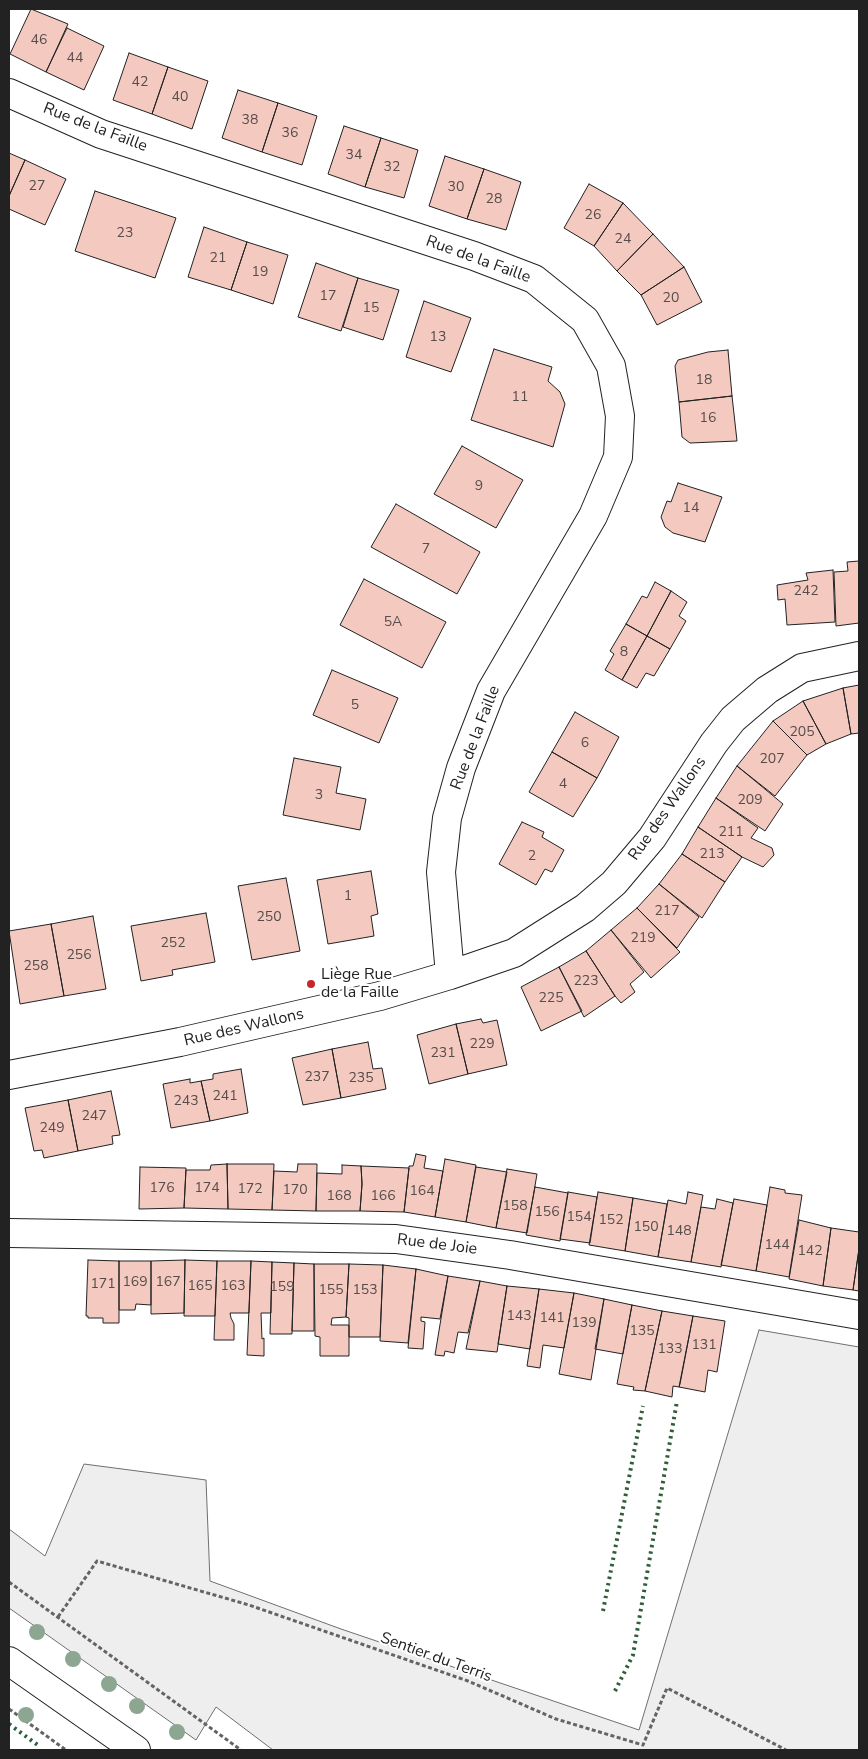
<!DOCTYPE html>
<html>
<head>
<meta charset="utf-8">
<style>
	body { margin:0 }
	#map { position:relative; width:868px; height:1759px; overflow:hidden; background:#fff; font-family:"Nunito Sans",sans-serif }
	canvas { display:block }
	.frame { position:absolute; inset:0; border:10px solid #222; pointer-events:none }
</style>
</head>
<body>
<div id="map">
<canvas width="868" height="1759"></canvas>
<div class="frame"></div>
</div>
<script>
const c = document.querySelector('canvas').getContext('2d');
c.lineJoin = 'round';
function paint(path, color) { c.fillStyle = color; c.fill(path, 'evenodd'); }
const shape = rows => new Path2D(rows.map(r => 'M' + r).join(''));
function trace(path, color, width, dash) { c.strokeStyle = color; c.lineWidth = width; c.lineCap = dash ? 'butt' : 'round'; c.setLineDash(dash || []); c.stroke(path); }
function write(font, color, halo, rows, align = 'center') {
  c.font = font + ' "Nunito Sans",sans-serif'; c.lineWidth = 4; c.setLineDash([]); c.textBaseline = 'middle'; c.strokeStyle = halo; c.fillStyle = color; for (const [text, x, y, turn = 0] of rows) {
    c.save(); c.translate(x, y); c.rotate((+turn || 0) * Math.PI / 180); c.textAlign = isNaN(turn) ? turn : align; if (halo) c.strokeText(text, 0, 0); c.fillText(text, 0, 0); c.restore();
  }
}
const green = shape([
	[759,1330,859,1347,859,1750,273,1750,216,1707,196,1740,9,1608,9,1529,45,1556,84,1464,206,1480,210,1581,341,1629,639,1730,759,1330]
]);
paint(green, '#eee');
trace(green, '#6f6f6f', 1);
const building = shape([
	[31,9,68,24,46,72,10,54,31,9],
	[67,28,104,46,84,90,46,72,67,28],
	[129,53,168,67,152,114,113,100,129,53],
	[168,67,208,81,192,129,152,114,168,67],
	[238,90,278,103,262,152,222,138,238,90],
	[278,103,317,116,302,165,262,152,278,103],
	[344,126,381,138,365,187,328,174,344,126],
	[381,138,418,150,404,198,365,187,381,138],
	[9,153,25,160,9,196,9,153],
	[445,156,484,169,467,219,429,206,445,156],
	[25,160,66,179,45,225,9,209,9,196,25,160],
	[484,169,521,182,506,230,467,219,484,169],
	[589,184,623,203,594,246,564,228,589,184],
	[95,191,176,218,155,278,75,251,95,191],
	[623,203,653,234,617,271,594,246,623,203],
	[204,227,247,242,231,290,188,277,204,227],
	[653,234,684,267,641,295,617,271,653,234],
	[247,242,288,255,273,304,231,290,247,242],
	[316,263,358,278,341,331,298,317,316,263],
	[684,267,702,302,657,325,641,295,684,267],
	[358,278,399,290,383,340,343,327,358,278],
	[424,301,471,318,451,372,406,357,424,301],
	[494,349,552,367,548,381,560,392,565,404,553,447,471,420,494,349],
	[728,350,732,396,679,402,675,366,678,360,708,352,728,350],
	[732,396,737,441,690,443,682,437,679,402,732,396],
	[462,446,523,480,496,528,434,494,462,446],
	[678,483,722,497,705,542,673,533,665,527,661,517,667,501,671,502,678,483],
	[396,504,480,552,457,594,371,547,396,504],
	[859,561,859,623,836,626,834,572,848,571,847,562,859,561],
	[833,570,835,622,787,625,785,599,778,600,777,585,808,580,806,573,833,570],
	[364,579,446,622,422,668,340,625,364,579],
	[655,582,671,591,647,636,626,624,642,596,647,598,655,582],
	[671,591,687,602,679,616,686,621,670,649,647,636,671,591],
	[626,624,647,636,622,680,605,670,614,654,610,651,626,624],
	[647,636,670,649,654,676,646,673,637,688,622,680,647,636],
	[332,670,398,698,379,743,313,715,332,670],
	[859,685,859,733,851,734,843,688,859,685],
	[843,688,851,734,826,744,803,701,843,688],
	[803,701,826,744,807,755,773,721,803,701],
	[575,712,619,737,597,778,552,752,575,712],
	[773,721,807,755,775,796,737,766,773,721],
	[552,752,597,778,573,817,529,792,552,752],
	[294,758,341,767,336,793,366,799,360,830,283,815,294,758],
	[737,766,783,804,765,831,716,798,737,766],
	[716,798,758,828,751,838,772,848,774,855,763,867,742,857,698,827,716,798],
	[522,822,544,832,542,837,564,850,552,872,545,869,536,885,499,864,522,822],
	[698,827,742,857,725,882,682,854,698,827],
	[682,854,725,882,702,918,659,884,682,854],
	[371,871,378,914,371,916,374,936,328,944,317,880,371,871],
	[286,878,300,951,252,960,238,886,286,878],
	[659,884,699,917,677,948,637,908,659,884],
	[637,908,680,952,651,978,611,930,637,908],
	[206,913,215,962,172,970,173,975,141,981,131,926,206,913],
	[93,916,106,989,64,996,51,924,93,916],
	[51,924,64,996,20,1004,9,931,51,924],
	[611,930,644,972,630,984,635,992,621,1003,615,996,586,951,611,930],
	[586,951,615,996,584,1017,559,967,586,951],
	[559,967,582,1011,541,1031,521,987,559,967],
	[481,1019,483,1023,497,1020,507,1065,468,1074,456,1024,481,1019],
	[456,1024,468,1074,429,1084,417,1035,456,1024],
	[368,1042,373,1069,382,1068,386,1089,341,1098,332,1049,368,1042],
	[332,1049,341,1098,303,1105,292,1058,332,1049],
	[241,1069,248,1113,210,1121,201,1081,213,1079,213,1074,241,1069],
	[190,1079,190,1083,201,1081,210,1121,171,1128,163,1084,190,1079],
	[111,1091,120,1135,112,1136,113,1144,78,1151,68,1100,111,1091],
	[68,1100,78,1151,44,1158,42,1150,34,1151,25,1108,68,1100],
	[416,1154,426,1156,424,1168,443,1171,435,1217,404,1212,409,1168,409,1166,413,1166,416,1154],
	[445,1159,476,1165,466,1222,435,1217,445,1159],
	[227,1164,274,1164,272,1210,228,1209,227,1164],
	[227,1164,228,1209,184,1208,186,1170,210,1170,211,1165,227,1164],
	[298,1164,317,1164,316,1211,272,1210,274,1171,297,1172,298,1164],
	[342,1165,361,1166,362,1184,360,1211,316,1211,317,1173,342,1174,342,1165],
	[361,1166,409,1168,404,1212,360,1211,362,1184,361,1166],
	[140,1167,186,1168,184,1208,139,1209,140,1167],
	[476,1167,507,1172,496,1228,466,1222,476,1167],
	[507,1169,537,1174,527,1233,496,1228,507,1169],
	[535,1187,568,1193,560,1241,526,1235,535,1187],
	[770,1187,785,1190,785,1193,802,1195,789,1277,756,1271,770,1187],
	[568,1192,597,1197,590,1243,560,1239,568,1192],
	[598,1192,633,1198,625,1251,589,1245,598,1192],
	[688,1192,703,1195,691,1262,658,1257,668,1200,686,1204,688,1192],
	[633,1198,667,1204,658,1257,625,1251,633,1198],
	[717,1199,733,1203,721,1267,691,1262,701,1207,715,1209,717,1199],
	[734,1199,767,1205,756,1271,721,1265,734,1199],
	[799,1220,831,1228,823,1286,789,1279,799,1220],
	[831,1228,859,1232,859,1249,853,1290,823,1286,831,1228],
	[859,1249,859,1291,853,1290,859,1249],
	[88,1260,119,1261,119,1323,103,1323,103,1318,88,1318,88,1316,86,1316,88,1260],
	[185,1260,217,1261,215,1316,184,1316,185,1260],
	[185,1260,184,1313,151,1314,151,1261,185,1260],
	[119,1261,151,1261,151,1305,136,1304,135,1310,119,1310,119,1261],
	[217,1261,251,1261,249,1313,230,1313,231,1318,234,1324,234,1340,214,1340,217,1261],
	[251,1261,272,1262,271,1313,261,1313,262,1339,264,1338,264,1356,247,1355,251,1261],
	[272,1262,294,1263,292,1334,270,1334,272,1262],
	[294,1263,314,1264,314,1331,292,1331,294,1263],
	[314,1264,349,1264,346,1317,332,1318,331,1325,349,1325,349,1356,320,1356,320,1337,315,1336,314,1264],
	[349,1264,383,1265,380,1337,349,1337,349,1318,346,1317,349,1264],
	[383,1265,416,1269,408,1343,380,1341,383,1265],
	[416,1269,448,1276,440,1319,421,1317,421,1321,425,1322,423,1349,408,1348,416,1269],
	[448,1276,480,1281,468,1333,458,1332,454,1353,445,1351,444,1356,435,1355,448,1276],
	[480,1281,507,1286,497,1352,466,1349,480,1281],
	[507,1286,539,1289,530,1349,498,1344,507,1286],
	[539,1289,574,1293,564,1348,543,1345,540,1368,527,1366,539,1289],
	[574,1293,604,1299,591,1380,559,1374,574,1293],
	[604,1299,632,1305,623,1354,595,1349,604,1299],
	[632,1305,662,1311,645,1391,633,1390,634,1387,617,1384,632,1305],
	[662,1311,693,1316,680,1384,679,1387,673,1386,672,1397,645,1391,662,1311],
	[693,1316,725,1321,717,1372,708,1370,705,1392,679,1387,693,1316]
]);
paint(building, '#f3c9c0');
trace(building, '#222', 1);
const street = shape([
	[9,93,101,134,474,256,534,279,585,320,611,366,620,416,618,457,593,516,491,691,461,768,447,818,441,872,450,975],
	[9,1075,180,1042,380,996,450,975,514,953,585,908,614,883,652,838,714,743,733,719,767,690,802,668,859,656],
	[9,1233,396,1239,510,1255,859,1315]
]);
const secondary = shape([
	[9,1661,136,1750]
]);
trace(street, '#222', 30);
trace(secondary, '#222', 30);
trace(shape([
	[9,1582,241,1750],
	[58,1617,97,1561,249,1605,468,1681,556,1719,643,1745,667,1688,786,1750],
	[9,1709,66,1750]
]), '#646464', 3, [4, 2.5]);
trace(street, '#fff', 28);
trace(secondary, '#fff', 28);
trace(shape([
	[603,1611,643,1406],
	[615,1691,633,1655,677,1401],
	[9,1724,39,1746]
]), '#2f5e38', 4, [2.5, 4]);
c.fillStyle = '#8da692';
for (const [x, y] of [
	[37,1632],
	[73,1659],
	[109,1684],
	[137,1706],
	[26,1715],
	[177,1732]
]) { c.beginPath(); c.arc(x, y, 8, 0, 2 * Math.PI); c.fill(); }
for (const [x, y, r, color] of [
	[311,984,5,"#c62828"]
]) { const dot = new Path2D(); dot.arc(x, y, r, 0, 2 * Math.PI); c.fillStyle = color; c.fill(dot); trace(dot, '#fff', 2); }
write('14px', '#564c4a', null, [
	["46",39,41],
	["44",75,59],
	["42",140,83],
	["40",180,98],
	["38",250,121],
	["36",290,134],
	["34",354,156],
	["32",392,168],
	["27",37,187],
	["30",456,188],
	["28",494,200],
	["26",593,216],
	["23",125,234],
	["24",623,240],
	["21",218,259],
	["19",260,273],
	["17",328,297],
	["20",671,299],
	["15",371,309],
	["13",438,338],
	["18",704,381],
	["11",520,398],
	["16",708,419],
	["9",479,487],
	["14",691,509],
	["7",426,550],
	["242",806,592],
	["5A",393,623],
	["8",624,653],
	["5",355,706],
	["205",802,733],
	["6",585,744],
	["207",772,760],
	["4",563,785],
	["3",319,796],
	["209",750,801],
	["211",731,833],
	["213",712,855],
	["2",532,857],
	["1",348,897],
	["217",667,912],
	["250",269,918],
	["219",643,939],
	["252",173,944],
	["256",79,956],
	["258",36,967],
	["223",586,982],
	["225",551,999],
	["229",482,1045],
	["231",443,1054],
	["237",317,1078],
	["235",361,1079],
	["241",225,1097],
	["243",186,1102],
	["247",94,1117],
	["249",52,1129],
	["176",162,1189],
	["174",207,1189],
	["172",250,1190],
	["170",295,1191],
	["164",422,1192],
	["168",339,1197],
	["166",383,1197],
	["158",515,1207],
	["156",547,1213],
	["154",579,1218],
	["152",611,1221],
	["150",646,1228],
	["148",679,1232],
	["144",777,1246],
	["142",810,1252],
	["169",135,1283],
	["167",168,1283],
	["171",103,1285],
	["165",200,1287],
	["163",233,1287],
	["159",282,1288],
	["155",331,1291],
	["153",365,1291],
	["143",519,1317],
	["141",552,1319],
	["139",584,1324],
	["135",642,1332],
	["131",704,1346],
	["133",670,1350]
]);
write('16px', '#222', '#fff', [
	["Rue de la Faille",95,128,21],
	["Rue de la Faille",478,260,20],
	["Rue de la Faille",476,738,-69],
	["Rue des Wallons",668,809,-55],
	["Rue des Wallons",244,1028,-13],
	["Rue de Joie",437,1245,7],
	["Sentier du Terris",436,1658,20]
]);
write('16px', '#222', '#fff', [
	["Liège Rue",321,975],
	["de la Faille",321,993]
], 'left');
</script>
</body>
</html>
